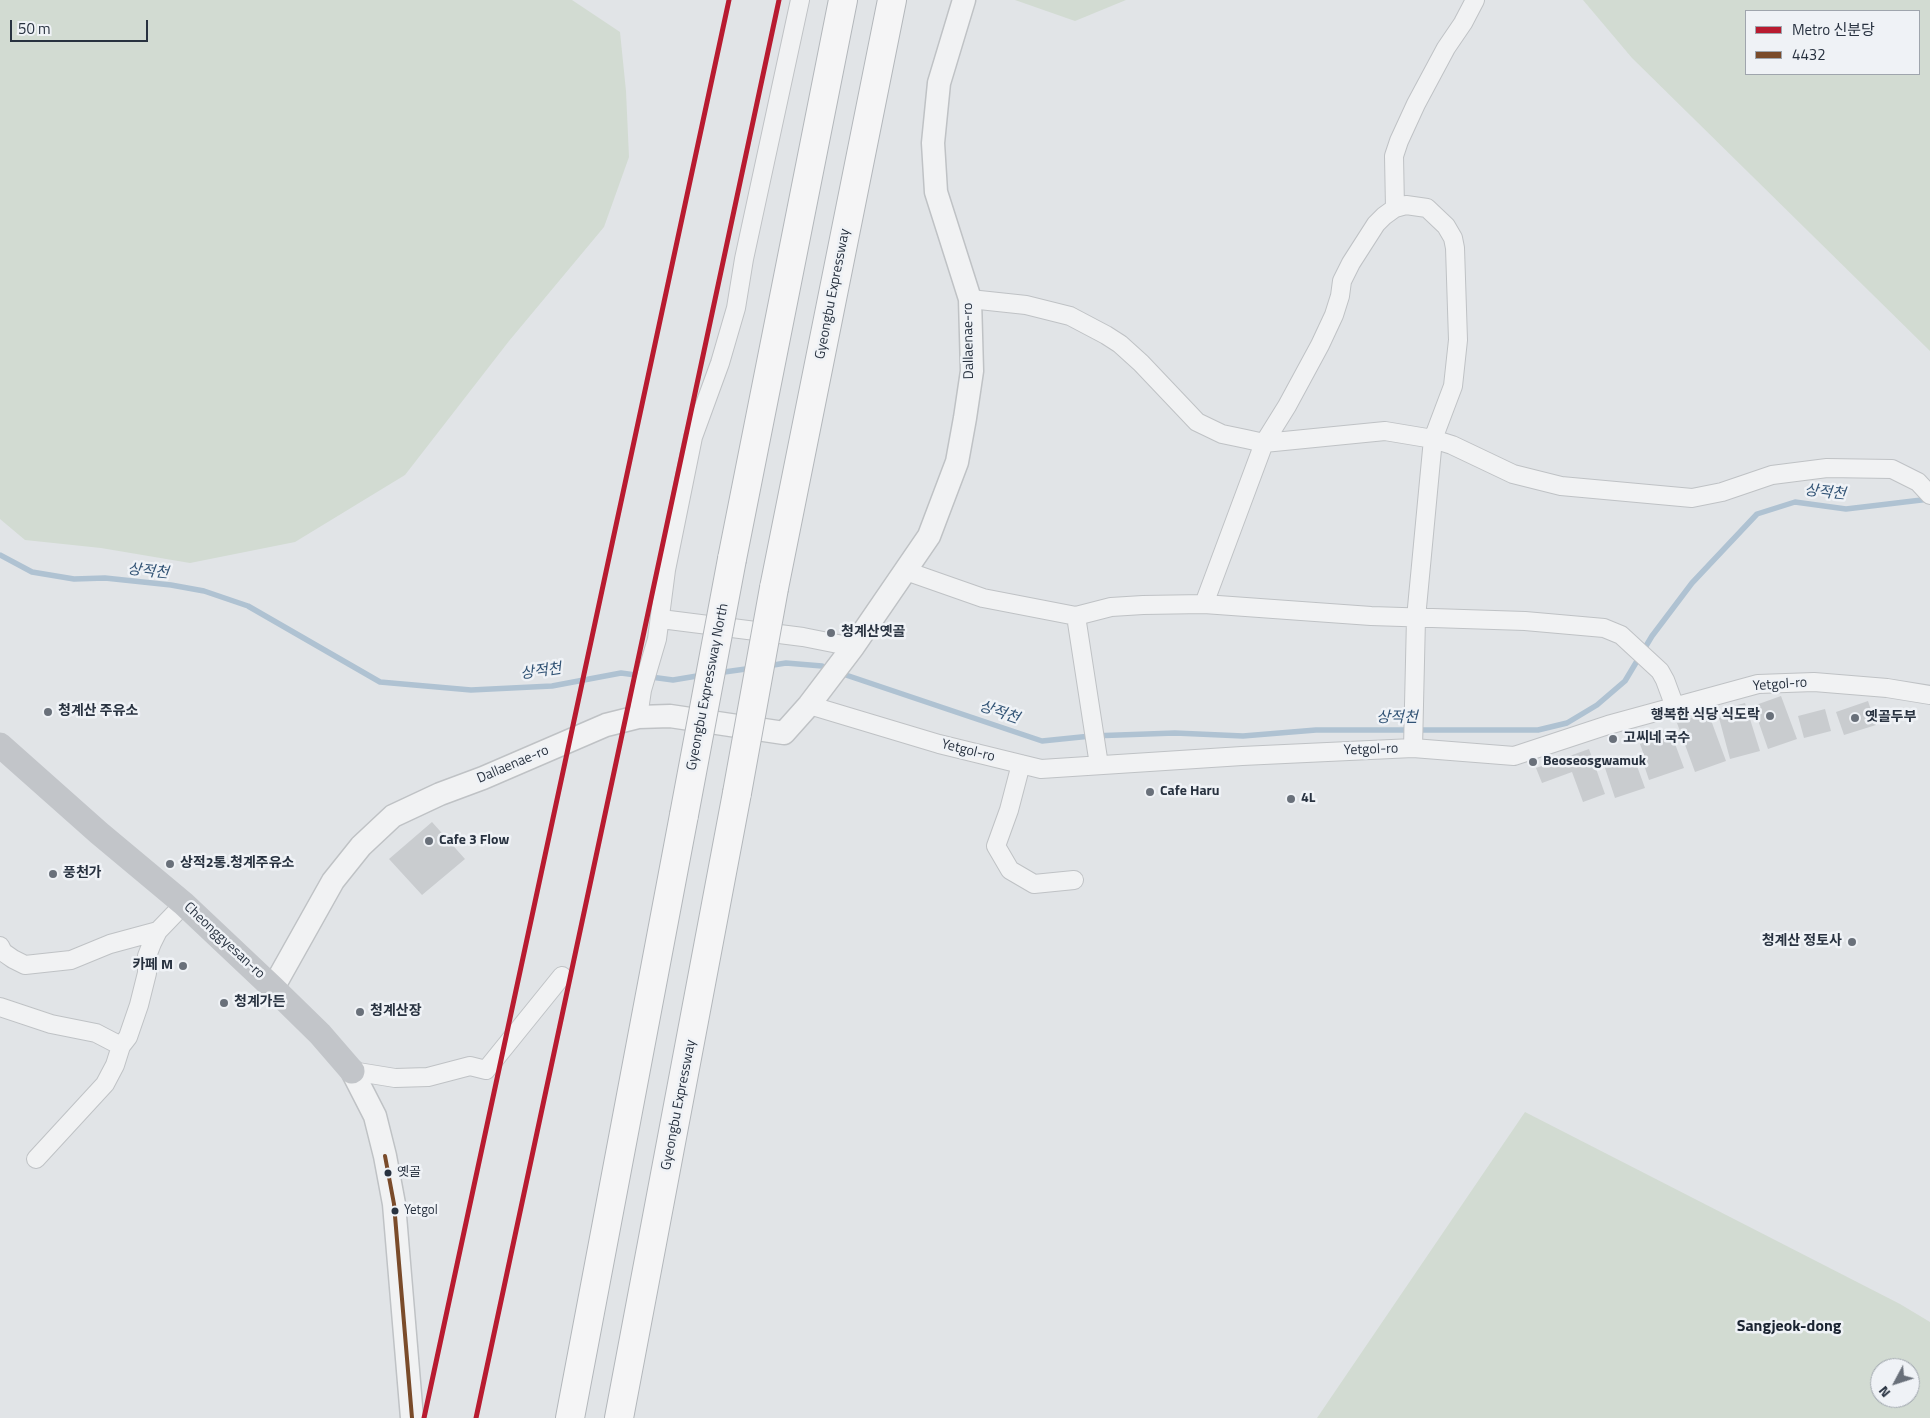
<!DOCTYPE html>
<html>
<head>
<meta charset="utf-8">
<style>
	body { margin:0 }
	#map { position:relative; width:1930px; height:1418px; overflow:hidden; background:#e1e4e7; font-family:"Titillium Web","Noto Sans KR",sans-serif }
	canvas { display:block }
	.legend { position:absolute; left:1745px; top:10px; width:175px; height:65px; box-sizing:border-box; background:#eff2f6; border:1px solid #9fa5ad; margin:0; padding:6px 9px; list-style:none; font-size:15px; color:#283240 }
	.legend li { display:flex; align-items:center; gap:10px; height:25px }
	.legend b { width:25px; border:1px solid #9fa5ad }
	.north { position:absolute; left:1870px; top:1358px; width:50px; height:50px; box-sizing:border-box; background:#eff2f6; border:1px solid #9fa5ad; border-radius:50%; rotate:230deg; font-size:14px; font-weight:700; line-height:20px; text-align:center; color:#283240 }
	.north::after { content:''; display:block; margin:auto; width:18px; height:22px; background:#69707a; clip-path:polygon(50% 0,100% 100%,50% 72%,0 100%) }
	.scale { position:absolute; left:10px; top:20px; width:138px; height:22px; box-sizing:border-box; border:2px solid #283240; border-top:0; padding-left:6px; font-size:15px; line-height:18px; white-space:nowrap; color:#283240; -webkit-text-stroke:4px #eff2f6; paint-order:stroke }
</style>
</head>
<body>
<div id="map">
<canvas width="1930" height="1418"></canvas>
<ul class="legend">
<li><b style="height:6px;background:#b81b30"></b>Metro 신분당</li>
<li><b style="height:6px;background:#7a4b2a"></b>4432</li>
</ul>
<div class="north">N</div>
<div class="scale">50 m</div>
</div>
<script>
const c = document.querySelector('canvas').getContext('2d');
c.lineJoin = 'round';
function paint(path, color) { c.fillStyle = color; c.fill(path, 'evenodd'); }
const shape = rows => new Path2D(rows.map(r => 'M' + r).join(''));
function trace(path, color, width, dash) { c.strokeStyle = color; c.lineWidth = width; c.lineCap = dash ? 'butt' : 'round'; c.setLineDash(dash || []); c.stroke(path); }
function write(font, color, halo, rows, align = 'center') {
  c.font = font + ' "Titillium Web","Noto Sans KR",sans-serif'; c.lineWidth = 5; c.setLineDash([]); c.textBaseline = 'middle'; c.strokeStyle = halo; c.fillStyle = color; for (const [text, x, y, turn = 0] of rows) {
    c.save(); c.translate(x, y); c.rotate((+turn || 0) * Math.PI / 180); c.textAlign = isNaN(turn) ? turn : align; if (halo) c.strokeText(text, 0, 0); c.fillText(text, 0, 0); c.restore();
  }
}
paint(shape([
	[0,0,572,0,620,32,626,91,629,157,604,227,509,341,405,475,295,542,190,563,101,548,25,540,0,519],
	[1015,0,1126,0,1075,21],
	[1583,0,1930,0,1930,351,1632,58],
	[1919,11,1919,74,1746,74,1746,11],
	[1525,1112,1900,1304,1930,1322,1930,1418,1317,1418],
	[1880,1368,1910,1368,1910,1398,1880,1398]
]), '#d2dbd2');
trace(shape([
	[0,555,32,572,74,579,105,578,171,585,204,591,248,606,380,682,471,690,552,686,621,673,673,680,703,675],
	[767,666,786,663,822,666,829,669],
	[717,673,753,668],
	[840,673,1042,741,1091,736,1175,733,1243,736,1316,730,1538,730,1567,723,1597,705,1625,681,1652,636,1692,583,1757,514,1795,502,1846,509,1930,499]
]), '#afc2d2', 5.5);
paint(shape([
	[1781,696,1797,739,1768,749,1753,706],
	[1868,701,1876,725,1844,735,1836,712],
	[1745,703,1760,751,1730,759,1719,718,1733,715,1730,707],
	[1825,709,1831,731,1804,738,1798,716],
	[1708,712,1726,761,1695,772,1677,723],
	[1671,733,1684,768,1649,780,1642,759,1645,758,1640,744],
	[1589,749,1605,794,1583,802,1572,772,1542,783,1536,768],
	[1633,755,1645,788,1615,798,1604,765],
	[432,822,465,859,422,895,389,859]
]), '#c9cccf');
const minor = shape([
	[1395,208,1394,156,1399,141,1416,104,1446,48,1463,23,1475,0],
	[970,299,1026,305,1070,316,1106,335,1120,344,1141,363,1197,422,1222,434,1246,439,1264,443,1385,431,1433,439,1452,445,1513,474,1561,486,1692,498,1722,492,1772,475,1827,468,1892,469,1918,482,1930,495],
	[906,571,983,598,1076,616,1111,607,1143,605,1204,604,1371,616,1525,621,1604,628,1621,635,1660,671,1665,680,1675,707],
	[1204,604,1264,443,1287,406,1320,345,1334,315,1340,296,1342,281,1351,263,1376,224,1384,216,1395,208,1406,205,1427,208,1446,226,1453,238,1455,248,1458,340,1453,386,1433,439,1416,618,1413,748],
	[1076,616,1099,765],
	[661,619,803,637,853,647],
	[809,705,939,744,1041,769,1242,756,1413,748,1514,756,1608,725,1758,684,1814,682,1887,688,1930,695],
	[638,717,642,690,657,639,666,570,693,437,720,363,736,308,744,259,800,0],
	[1021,764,1009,810,996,846,1010,870,1034,884,1074,880],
	[0,946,3,952,13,959,25,965,71,960,110,944,158,931],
	[0,1007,51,1024,96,1033,121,1046,128,1037,139,1005,147,973,147,956,152,943,158,931,184,904],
	[352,1071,395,1078,428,1077,470,1066,486,1070,562,976],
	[36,1159,105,1084,115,1065,121,1046]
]);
const tertiary = shape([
	[273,988,333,881,361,846,393,816,440,794,483,778,606,725,638,717,670,716,784,733,809,705,853,647,929,536,957,462,965,418,972,371,970,299,936,192,933,143,939,83,964,0],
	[352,1071,375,1116,385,1156,394,1204,412,1418]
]);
const motorway = shape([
	[732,559,843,0],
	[774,588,892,0],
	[570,1418,684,815],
	[619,1418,737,793]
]);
trace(minor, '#bfc2c5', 20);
trace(tertiary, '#bfc2c5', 25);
trace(motorway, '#b3b7bb', 30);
trace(minor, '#f1f2f3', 18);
trace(tertiary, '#f1f2f3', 22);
trace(shape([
	[0,745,99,833,184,904,273,988,320,1034,352,1071]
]), '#c2c5c9', 25);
trace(motorway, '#f5f5f6', 28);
const motorwayBridge = shape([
	[737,793,774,588],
	[684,815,732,559]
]);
trace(motorwayBridge, '#b3b7bb', 30, []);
trace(motorwayBridge, '#f5f5f6', 28);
trace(shape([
	[385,1156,394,1204,412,1418]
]), '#7a4b2a', 4);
trace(shape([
	[424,1418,729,0],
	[476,1418,779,0]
]), '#b81b30', 5);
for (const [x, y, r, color] of [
	[831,633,5,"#69707a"],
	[48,712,5,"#69707a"],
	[1770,716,5,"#69707a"],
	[1855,718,5,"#69707a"],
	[1613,739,5,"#69707a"],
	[1533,762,5,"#69707a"],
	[1150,792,5,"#69707a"],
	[1291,799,5,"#69707a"],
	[429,841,5,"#69707a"],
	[170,864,5,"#69707a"],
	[53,874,5,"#69707a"],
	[1852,942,5,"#69707a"],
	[183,966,5,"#69707a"],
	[224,1003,5,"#69707a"],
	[360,1012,5,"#69707a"],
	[388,1173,4.5,"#283240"],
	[395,1211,4.5,"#283240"]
]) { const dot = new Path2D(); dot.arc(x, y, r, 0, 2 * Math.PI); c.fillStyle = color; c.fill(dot); trace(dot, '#eff2f6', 2); }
write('13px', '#283240', '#eff2f6', [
	["옛골",397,1173],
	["Yetgol",404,1211]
], 'left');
write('14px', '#283240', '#eff2f6', [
	["Gyeongbu Expressway",833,294,-79],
	["Dallaenae-ro",969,341,-91],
	["Yetgol-ro",1780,685,-4],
	["Gyeongbu Expressway North",708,687,-79],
	["Yetgol-ro",1371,750,-2],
	["Yetgol-ro",968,751,14],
	["Dallaenae-ro",513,765,-23],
	["Cheonggyesan-ro",224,941,43],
	["Gyeongbu Expressway",679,1105,-79]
]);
write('bold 14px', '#283240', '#eff2f6', [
	["청계산옛골",841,633],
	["청계산 주유소",58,712],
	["행복한 식당 식도락",1760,716,"right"],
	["옛골두부",1865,718],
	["고씨네 국수",1623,739],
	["Beoseosgwamuk",1543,762],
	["Cafe Haru",1160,792],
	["4L",1301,799],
	["Cafe 3 Flow",439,841],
	["상적2통.청계주유소",180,864],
	["풍천가",63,874],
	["청계산 정토사",1842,942,"right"],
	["카페 M",173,966,"right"],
	["청계가든",234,1003],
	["청계산장",370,1012]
], 'left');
write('italic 15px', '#315375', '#eff2f6', [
	["상적천",1825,493,6],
	["상적천",148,572,6],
	["상적천",541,672,-8],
	["상적천",999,713,19],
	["상적천",1397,718]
]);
write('bold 16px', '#1a2331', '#eff2f6', [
	["Sangjeok-dong",1789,1327]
]);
</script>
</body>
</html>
